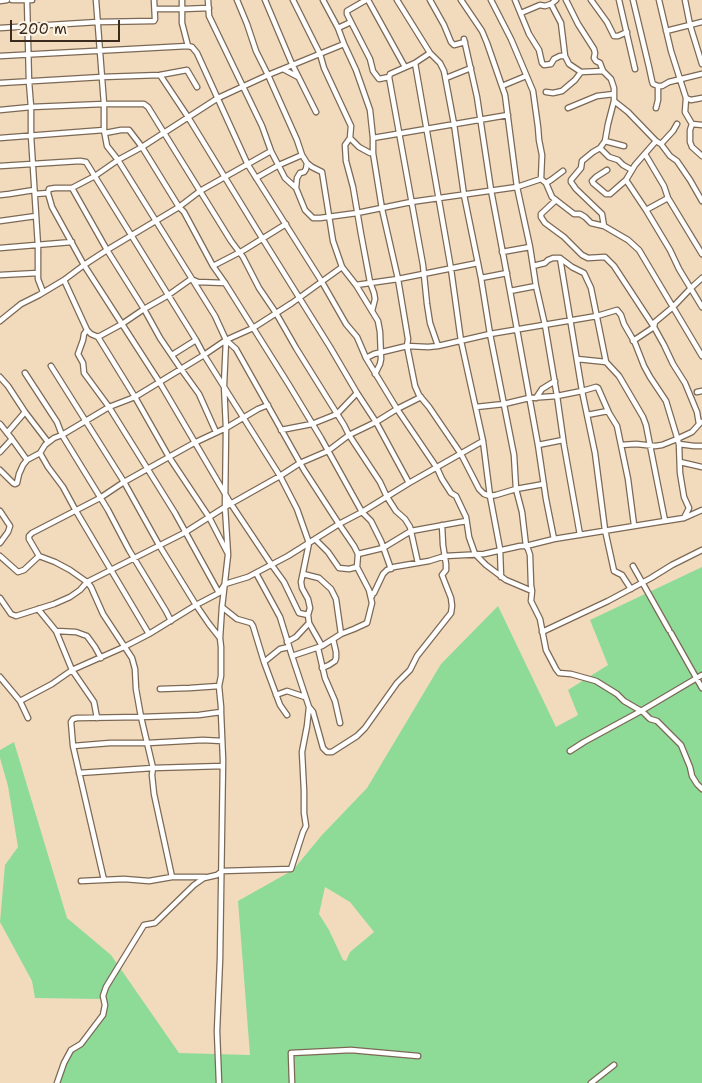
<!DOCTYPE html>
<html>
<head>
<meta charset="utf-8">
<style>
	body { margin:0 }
	#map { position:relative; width:702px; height:1083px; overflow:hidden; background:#f2dbbc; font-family:"Shantell Sans",sans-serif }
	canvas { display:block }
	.scale { position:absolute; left:10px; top:20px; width:110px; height:22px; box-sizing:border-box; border:2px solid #3b2a1e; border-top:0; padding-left:6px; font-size:15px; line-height:18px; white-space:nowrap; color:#3b2a1e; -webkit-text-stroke:4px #fcf5e5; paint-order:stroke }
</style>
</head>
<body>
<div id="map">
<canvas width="702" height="1083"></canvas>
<div class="scale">200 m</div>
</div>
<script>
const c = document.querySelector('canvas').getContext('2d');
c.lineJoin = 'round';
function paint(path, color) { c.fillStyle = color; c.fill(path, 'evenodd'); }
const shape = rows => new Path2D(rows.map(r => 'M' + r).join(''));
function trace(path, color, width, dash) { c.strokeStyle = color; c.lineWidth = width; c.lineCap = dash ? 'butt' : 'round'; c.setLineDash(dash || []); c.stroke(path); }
paint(shape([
	[702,567,702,1083,55,1083,62,1063,79,1043,101,1015,103,1006,101,999,35,998,32,981,0,922,5,865,18,847,8,786,0,758,0,750,14,742,67,918,111,955,179,1053,250,1055,238,901,293,870,322,835,367,788,441,664,498,606,556,727,578,715,568,690,608,665,590,620],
	[325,887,350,902,374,932,350,952,346,961,343,960,329,930,319,914]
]), '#8edb98');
const street = shape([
	[12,0,32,0],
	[27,0,29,82,31,107,31,136,38,246,38,279,43,292],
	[96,0,104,104,104,130,107,146,118,160,215,316,226,340,236,349,304,470,339,524,354,546,358,554,357,567,369,590,372,603,367,623,354,629,341,634],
	[182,0,182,23,188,46,192,47,197,53,248,165,322,282,346,324,357,337,366,358,397,409,437,468,442,479,451,493,456,496,466,517,469,537,475,554,486,565,506,580,532,591],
	[208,0,209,16,262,126,271,151,285,178,296,188,305,210,313,218,320,218,357,213,411,202,517,187,541,179],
	[237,0,247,24,256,51,268,75,297,140,302,155,307,163,312,167,322,172,333,241,342,267,356,285,378,321,380,332,381,359,380,364,375,374],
	[265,0,292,64,316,112],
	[293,0,320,54,324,68,351,126,350,138,359,147,370,153,373,153],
	[323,0,338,28,344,44,356,70,370,110,373,138,373,153,382,209,398,279,408,339,407,346,415,386,419,395,429,407,461,454,479,489,484,494,490,496,496,495,516,489,544,484],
	[368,0,405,67],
	[397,0,430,53,440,63,444,71,454,124,464,195,481,278,490,334,514,455,516,489,522,512,526,546,528,549,530,555,531,585,532,591,531,601,540,619,546,650,556,669,559,673,571,674,596,681,617,694,624,701,643,712,650,719,657,721,681,745,690,767,692,776,697,784,702,789],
	[430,0,444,25,451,42,454,45,465,42],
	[461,0,482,31,487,43,505,95,517,187,530,247,536,286,545,325,557,396,564,445,580,535],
	[491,0,511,39,533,91,538,127,539,140,542,155,541,179,546,183,552,197,574,214,580,214,585,217,591,223,604,226],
	[515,0,529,34,539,50,542,63,544,65,551,64,554,59,560,56,565,56],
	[566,0,578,24,594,49,595,53,594,58,596,61,600,63,603,71],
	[591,0,607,22,614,36,618,36,627,32],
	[619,0,635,69],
	[633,0,649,67,652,81,653,84,658,86,662,86,669,82,702,74],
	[659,0,671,51,686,98,685,112,692,124,690,130,690,142,692,147,702,156],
	[685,0,690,25,702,64],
	[0,1,7,0],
	[551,4,561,23,565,56,569,64,581,72,603,71,611,79,614,88,614,101],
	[155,9,183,9,209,8],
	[521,13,540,5,545,6,551,4,556,0],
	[351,22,370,59,373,71,379,79,389,77,390,74,415,63,430,53],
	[0,28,98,22,154,21,155,19,154,0],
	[338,28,351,22,347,14,347,11,366,0],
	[666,31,702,22],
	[464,39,477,97,491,190,510,291,538,445,546,499,554,539],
	[0,56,188,46],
	[415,63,451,269,461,341,483,441,490,496,500,549,501,577],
	[283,69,298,77],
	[160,75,188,117,262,238,330,347,357,393,376,422,409,483],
	[389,77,423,265,427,304,430,323,438,346],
	[446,78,471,68],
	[0,83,102,77,160,75,187,70,197,87],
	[502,86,526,76],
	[546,92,553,93,562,91,575,80,581,72],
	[686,98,691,100,702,98],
	[568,108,597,96,614,94],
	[656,108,658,100,658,86],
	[0,110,31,107,104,104,144,104,148,107,231,241,243,257,259,288,276,313,296,348,344,425,349,435,380,482,387,497,396,511,405,519,410,527,418,563],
	[692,124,702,125],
	[105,133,121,130,129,130,142,147,179,207,184,212,213,266,225,283,289,385,321,438,362,512,371,521,381,541,391,569],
	[0,138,104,130],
	[350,138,345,145,346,161,353,187,361,234,370,282,374,293,375,299,372,311],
	[373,138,508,115],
	[605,141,624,146],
	[661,144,673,131,677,124],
	[600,148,593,152,582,161,581,168,571,180,571,182,576,189,602,214,604,226,628,240,639,250,702,356],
	[645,154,664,186,668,198,702,254],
	[0,166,80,161,86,162,196,340,204,355,280,476,297,509,309,543,301,582,302,588,308,599,310,608,308,615,309,623,296,637,287,642],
	[607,170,596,177,592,181,593,183,606,194,610,194,626,180],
	[632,170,623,165,618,160,609,157,600,148,605,141,608,124,614,101,628,112,656,141,661,144,670,156,677,161,690,180,702,201],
	[256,178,279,165,302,155],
	[546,183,551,180,563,171],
	[72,188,107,250,144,309,160,338,181,369,199,394,216,432],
	[296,188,297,178,300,173,304,172,306,169,307,163],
	[48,193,52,207,84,265,160,383,231,504,271,564,284,582,297,609,299,613,308,615],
	[35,194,48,193,49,189,55,188,72,188,95,176,118,160,142,147,218,98,268,75,344,44],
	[0,195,9,194,34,190],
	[668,198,646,210,670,250,679,269,702,307],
	[556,200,541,214,541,217,545,223,564,237,582,255,588,258,605,257,614,266,654,327,664,345,673,364,685,383,697,412,699,424],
	[646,210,626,180,635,165,656,141],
	[0,221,36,216],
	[0,248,72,242],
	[502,252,530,247],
	[560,258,582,391,595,453,605,530,614,571,622,575,631,589],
	[213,266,244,250,286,224],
	[533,266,545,263,548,260,553,258,560,258,572,267,584,273,591,288,606,362,619,376,643,417,646,425,665,521],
	[0,275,38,273],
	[481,278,507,273],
	[64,280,87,330,91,334,98,337,135,397,169,457,209,517,227,552],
	[356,285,398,279,478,263],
	[510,291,536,286],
	[0,321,21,304,39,295,64,280,84,265,107,250,179,207,200,191,271,151],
	[87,330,84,334,83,340,78,354,83,363,84,373,109,407,175,513,219,593],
	[98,337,122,324,144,309,167,296,191,279,198,282,225,283],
	[633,341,654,327,655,322,673,307,691,288,702,278],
	[172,355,196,340],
	[366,358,374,354,407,346,428,347,438,346,490,334,597,316,617,310,621,315,624,324,635,343,644,366,650,377,666,401,679,444,680,473,684,497,689,508,684,518],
	[577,359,606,362],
	[51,366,124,482,159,545,196,605,209,624,220,638],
	[25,373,57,422,62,435,108,510,129,550,166,611,171,621],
	[0,377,8,386,25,412,48,442],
	[697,392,702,391],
	[536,398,542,389,555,381],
	[476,407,504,404,529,398,557,396,582,391,596,387,598,388,609,413,617,426,628,479,634,525],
	[587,415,608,411],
	[0,424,12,439,27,460],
	[281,430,312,424,337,414,357,393],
	[7,433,25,412],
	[679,444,694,446,702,446],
	[538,445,563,440],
	[621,445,636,444,655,446,662,445,677,439,692,432,701,422],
	[0,452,12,439],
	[40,453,48,467,63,487,76,511,149,634],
	[680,462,702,467],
	[0,470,13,483,15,484,17,483,19,474,23,465,27,460,40,453,45,445,54,438,62,435,109,407,135,397,204,355,226,340,253,328,292,303,342,267],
	[0,511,10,526,8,532,0,543],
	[315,539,328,552,339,568,349,569,357,567],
	[358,554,383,548,411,531,466,521],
	[0,556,18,572,24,570,39,556],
	[633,566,669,630],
	[256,573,280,617,292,656],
	[372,596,371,594,374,593,383,574,387,570,394,567,429,561,445,556,484,554,520,546,526,546,554,539,665,521,684,518,702,510],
	[0,598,11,614,16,616,54,604,70,597,80,590,87,582,184,533,225,507,280,476,300,463,328,451,349,435,376,422,397,409,421,397],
	[222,607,237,619,251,623,253,626,264,662,280,649,289,647],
	[38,609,56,631,72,670,94,702,97,718],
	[309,623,322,646],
	[56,631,76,632,87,636,95,647,101,658],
	[542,632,608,601,651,578,672,565,702,550],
	[671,633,702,688],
	[318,648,325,678,335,701,340,723],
	[264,662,280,705,287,715],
	[322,668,329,665,335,661,336,658,336,652,333,639],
	[0,677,20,701,52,684,72,670,124,647,149,634,196,605,219,593,225,584,248,577,288,556,339,524,362,512,409,483,483,441],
	[160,689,190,688,219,686],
	[276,695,287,691,305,697],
	[20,701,28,718],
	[309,707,313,712,323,748,327,752,332,752,357,736,365,728,397,683,410,670,417,656,451,613,452,606,451,598,442,575,446,570,446,564,443,545,442,525],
	[73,746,110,743,148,743,203,740,222,741],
	[570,751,584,742,641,711,702,675],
	[79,773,153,768,223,766],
	[172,877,154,794,152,775,153,768,141,717,136,689,135,669,132,658,103,614,91,587,87,582,70,570,55,562,39,556,29,539,29,536,32,533,100,498,124,482,194,443,226,428,258,409,268,405],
	[104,880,73,746,71,722,73,719,77,718,141,717,199,715,221,712],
	[81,881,124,879,149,881,172,877,205,877],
	[57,1083,64,1063,71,1050,81,1044,103,1015,105,1005,103,996,106,987,144,925,155,923,194,885,204,878,217,875,222,871,291,869,303,832,306,826,304,813,304,791,302,752,307,726,309,707,292,656,322,646,341,634,336,599,331,589,319,578,303,574],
	[219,1083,217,1031,220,959,223,760,221,712,221,707,219,686,221,676,221,647,220,638,222,607,228,555,225,507,226,428,224,385,226,340],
	[292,1083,291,1053,351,1050,418,1056],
	[591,1083,614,1065]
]);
trace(street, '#7b6855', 7);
trace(street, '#fff', 4.5);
</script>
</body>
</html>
